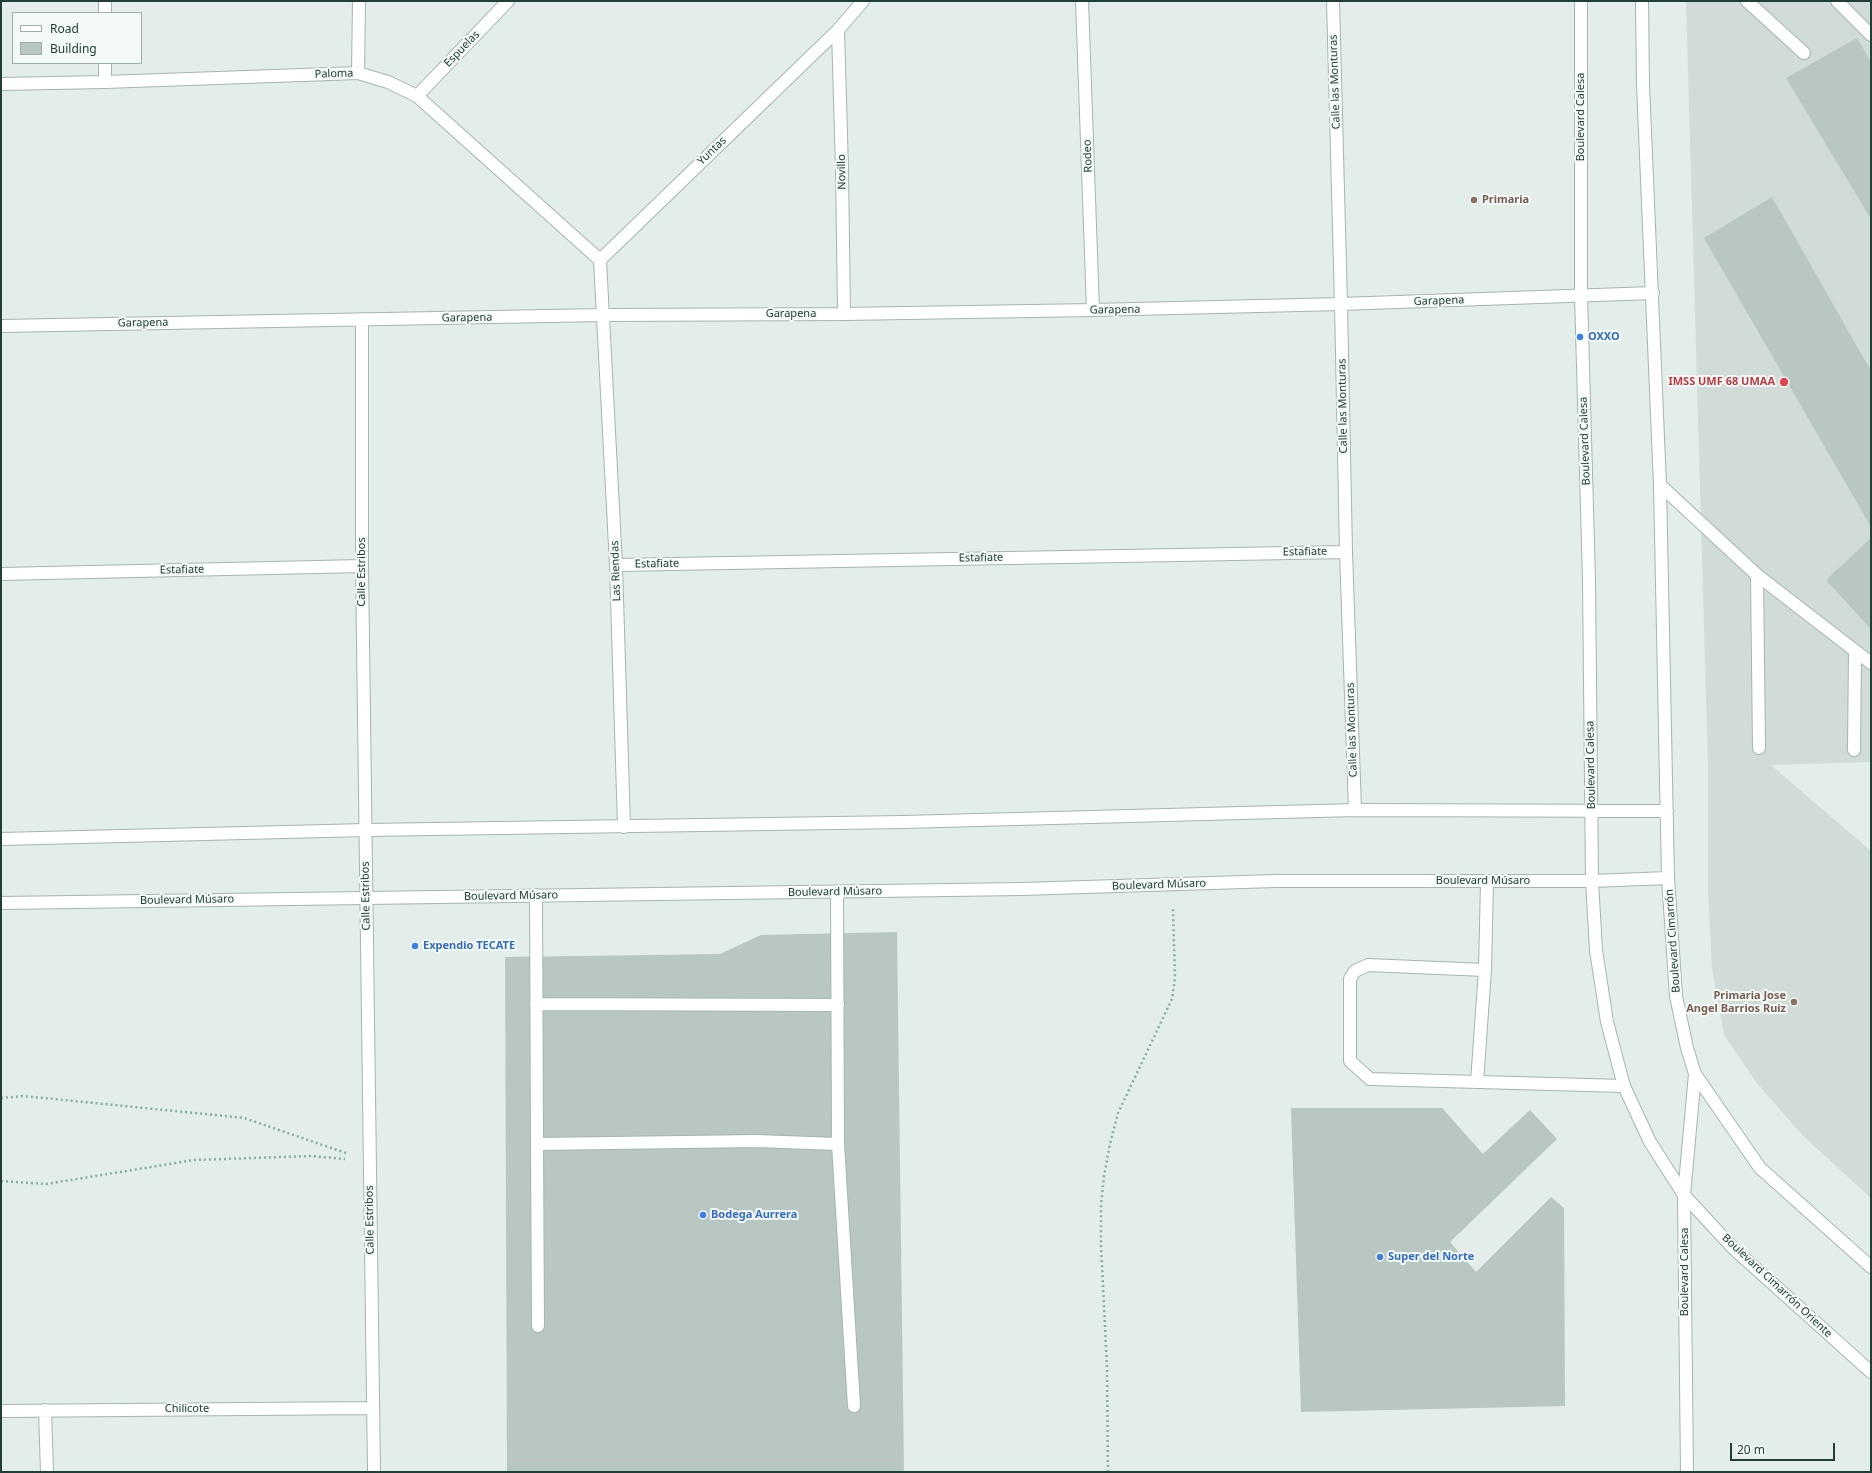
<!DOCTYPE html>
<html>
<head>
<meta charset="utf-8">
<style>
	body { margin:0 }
	#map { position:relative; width:1872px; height:1473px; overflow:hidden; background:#e3ede9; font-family:"Noto Sans",sans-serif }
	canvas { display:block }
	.frame { position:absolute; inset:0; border:2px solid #223e38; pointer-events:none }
	.legend { position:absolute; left:12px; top:12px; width:130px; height:52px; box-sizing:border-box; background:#f3f9f6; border:1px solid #9faeaa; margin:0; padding:5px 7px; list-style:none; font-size:12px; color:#223e38 }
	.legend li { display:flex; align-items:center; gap:8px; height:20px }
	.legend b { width:20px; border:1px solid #9faeaa }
	.scale { position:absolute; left:1730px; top:1443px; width:105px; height:18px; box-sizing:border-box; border:2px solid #223e38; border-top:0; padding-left:5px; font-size:12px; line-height:14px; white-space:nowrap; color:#223e38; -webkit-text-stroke:3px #f3f9f6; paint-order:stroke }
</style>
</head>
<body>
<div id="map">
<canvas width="1872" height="1473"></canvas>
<div class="frame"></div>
<ul class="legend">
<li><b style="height:5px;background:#fff"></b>Road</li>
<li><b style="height:11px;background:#b8c7c2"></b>Building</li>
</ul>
<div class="scale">20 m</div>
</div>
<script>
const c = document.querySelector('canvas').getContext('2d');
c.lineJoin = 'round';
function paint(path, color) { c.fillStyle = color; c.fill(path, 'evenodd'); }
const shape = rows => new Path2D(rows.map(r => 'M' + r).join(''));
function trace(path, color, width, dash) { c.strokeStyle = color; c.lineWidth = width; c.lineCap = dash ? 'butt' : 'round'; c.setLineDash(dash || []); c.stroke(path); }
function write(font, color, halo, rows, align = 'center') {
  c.font = font + ' "Noto Sans",sans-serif'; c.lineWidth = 4; c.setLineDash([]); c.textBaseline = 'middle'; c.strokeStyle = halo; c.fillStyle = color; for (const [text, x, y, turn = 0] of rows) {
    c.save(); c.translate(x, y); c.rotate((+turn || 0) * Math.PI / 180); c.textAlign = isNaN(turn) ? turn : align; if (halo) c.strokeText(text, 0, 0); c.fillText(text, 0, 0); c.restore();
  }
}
paint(shape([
	[1686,1,1871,1,1871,762,1771,765,1871,851,1871,1198,1803,1136,1756,1082,1724,1035,1712,969,1708,892,1708,766]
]), '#d1dcd8');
paint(shape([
	[1857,38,1871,62,1871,219,1786,78],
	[1772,197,1871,371,1871,527,1704,238],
	[1871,538,1871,629,1826,580],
	[897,932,904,1472,507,1472,505,957,720,954,761,935],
	[1291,1108,1442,1108,1483,1154,1530,1110,1557,1139,1450,1242,1476,1272,1551,1197,1564,1208,1565,1406,1301,1412]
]), '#b8c7c2');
const service = shape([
	[1747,1,1804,53],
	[1837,1,1871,35],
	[1660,485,1757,575,1759,748],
	[1757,575,1871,663],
	[1854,750,1855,651],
	[536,895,537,1144,756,1141,838,1144,837,892],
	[1485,970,1368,965,1355,971,1350,979,1350,1061,1370,1079,1624,1086],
	[536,1004,838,1005],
	[1477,1082,1485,970,1487,881],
	[537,1144,538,1326],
	[838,1144,854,1406]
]);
const minor = shape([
	[105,1,105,13],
	[1082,1,1093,310],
	[1333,1,1341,304,1346,552,1355,810],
	[838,30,842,169,844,314],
	[105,63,105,82],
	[358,73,359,1],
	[1,84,105,82,358,73,388,82,417,96,600,260],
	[417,96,508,1],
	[362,319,362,566,374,1472],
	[1,326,603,315,844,314,1093,310,1341,304,1653,293],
	[616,565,1346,552],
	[1,574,362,566],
	[624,827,616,565,600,260,838,30,863,1],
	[45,1410,47,1472],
	[1,1411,373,1408],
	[1687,1472,1684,1195,1695,1074]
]);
const tertiary = shape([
	[1581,1,1581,295,1589,580,1592,881,1596,950,1607,1022,1624,1086,1650,1142,1684,1195,1733,1248,1871,1372],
	[1642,1,1643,85,1660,485,1668,878,1676,996,1687,1048,1695,1074,1760,1168,1871,1267],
	[1,839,366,830,903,822,1355,810,1667,811],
	[1,903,1022,889,1275,881,1592,881,1668,878]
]);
trace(service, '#a5b5b0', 14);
trace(minor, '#a5b5b0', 14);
trace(tertiary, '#a5b5b0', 14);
trace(shape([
	[1,1098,24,1096,244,1118,346,1153],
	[1,1181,46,1184,194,1160,310,1156,345,1159],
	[1108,1472,1107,1368,1101,1245,1101,1205,1104,1176,1110,1144,1118,1113,1172,999,1175,978,1173,909]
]), '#83b0a4', 2.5, [2, 3]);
trace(service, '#fff', 12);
trace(minor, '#fff', 12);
trace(tertiary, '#fff', 12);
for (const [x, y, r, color] of [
	[1474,200,4,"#8d6e63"],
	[1580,337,4,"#3f7fe0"],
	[1784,382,5,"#e0444e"],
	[415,946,4,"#3f7fe0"],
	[1794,1002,4,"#8d6e63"],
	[703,1215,4,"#3f7fe0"],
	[1380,1257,4,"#3f7fe0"]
]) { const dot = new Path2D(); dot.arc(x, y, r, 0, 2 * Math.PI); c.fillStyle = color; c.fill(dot); trace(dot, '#f3f9f6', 1.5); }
write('11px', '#223e38', '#f3f9f6', [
	["Espuelas",462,49,-46],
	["Paloma",334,74,-2],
	["Calle las Monturas",1335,82,-92],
	["Boulevard Calesa",1581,117,-90],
	["Yuntas",712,151,-44],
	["Rodeo",1088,156,-92],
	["Novillo",842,172,-91],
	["Garapena",1439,301,-2],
	["Garapena",1115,310,-1],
	["Garapena",791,314],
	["Garapena",467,318,-1],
	["Garapena",143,323,-1],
	["Calle las Monturas",1343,406,-91],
	["Boulevard Calesa",1585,441,-92],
	["Estafiate",1305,552,-1],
	["Estafiate",981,558,-1],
	["Estafiate",657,564,-1],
	["Estafiate",182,570,-1],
	["Las Riendas",616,571,-92],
	["Calle Estribos",362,572,-90],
	["Calle las Monturas",1352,730,-92],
	["Boulevard Calesa",1591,765,-91],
	["Boulevard Músaro",1483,881],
	["Boulevard Músaro",1159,885,-2],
	["Boulevard Músaro",835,892,-1],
	["Calle Estribos",366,896,-91],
	["Boulevard Músaro",511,896,-1],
	["Boulevard Músaro",187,900,-1],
	["Boulevard Cimarrón",1673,941,-94],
	["Calle Estribos",370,1220,-91],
	["Boulevard Calesa",1685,1272,-90],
	["Boulevard Cimarrón Oriente",1777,1286,43],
	["Chilicote",187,1409]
]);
write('bold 11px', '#785e54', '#f3f9f6', [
	["Primaria",1482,200],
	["Primaria Jose",1786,996,"right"],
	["Angel Barrios Ruiz",1786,1009,"right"]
], 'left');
write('bold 11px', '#366cbe', '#f3f9f6', [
	["OXXO",1588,337],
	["Expendio TECATE",423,946],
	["Bodega Aurrera",711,1215],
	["Super del Norte",1388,1257]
], 'left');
write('bold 11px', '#be3a42', '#f3f9f6', [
	["IMSS UMF 68 UMAA",1775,382]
], 'right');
</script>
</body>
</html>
